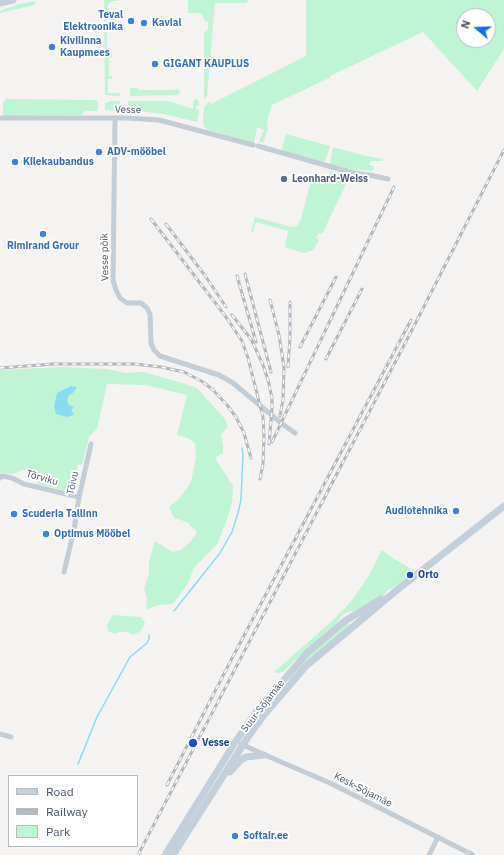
<!DOCTYPE html>
<html>
<head>
<meta charset="utf-8">
<style>
	body { margin:0 }
	#map { position:relative; width:504px; height:855px; overflow:hidden; background:#f5f2f2; font-family:"IBM Plex Sans",sans-serif }
	canvas { display:block }
	.legend { position:absolute; left:8px; top:775px; width:130px; height:72px; box-sizing:border-box; background:#fff; border:1px solid #b6bbc0; margin:0; padding:5px 7px; list-style:none; font-size:12px; color:#485562 }
	.legend li { display:flex; align-items:center; gap:8px; height:20px }
	.legend b { width:20px; border:1px solid #b6bbc0 }
	.north { position:absolute; left:456px; top:8px; width:40px; height:40px; box-sizing:border-box; background:#fff; border:1px solid #b6bbc0; border-radius:50%; rotate:289deg; font-size:11px; font-weight:700; line-height:16px; text-align:center; color:#485562 }
	.north::after { content:''; display:block; margin:auto; width:14px; height:18px; background:#0c6ff5; clip-path:polygon(50% 0,100% 100%,50% 72%,0 100%) }
</style>
</head>
<body>
<div id="map">
<canvas width="504" height="855"></canvas>
<ul class="legend">
<li><b style="height:5px;background:#c4cfdc"></b>Road</li>
<li><b style="height:5px;background:#b4b7bd"></b>Railway</li>
<li><b style="height:11px;background:#bff4d4"></b>Park</li>
</ul>
<div class="north">N</div>
</div>
<script>
const c = document.querySelector('canvas').getContext('2d');
c.lineJoin = 'round';
function paint(path, color) { c.fillStyle = color; c.fill(path, 'evenodd'); }
const shape = rows => new Path2D(rows.map(r => 'M' + r).join(''));
function trace(path, color, width, dash) { c.strokeStyle = color; c.lineWidth = width; c.lineCap = dash ? 'butt' : 'round'; c.setLineDash(dash || []); c.stroke(path); }
function write(font, color, halo, rows, align = 'center') {
  c.font = font + ' "IBM Plex Sans",sans-serif'; c.lineWidth = 3.5; c.setLineDash([]); c.textBaseline = 'middle'; c.strokeStyle = halo; c.fillStyle = color; for (const [text, x, y, turn = 0] of rows) {
    c.save(); c.translate(x, y); c.rotate((+turn || 0) * Math.PI / 180); c.textAlign = isNaN(turn) ? turn : align; if (halo) c.strokeText(text, 0, 0); c.fillText(text, 0, 0); c.restore();
  }
}
paint(shape([
	[104,0,118,0,118,1,112,1,109,3,107,8,107,51,112,57,109,58,109,76,112,76,112,79,108,79,108,93,120,93,120,96,105,95],
	[188,0,249,0,246,3,215,3,207,96,204,99,204,33,208,30,208,22,205,21,202,14,198,13,188,13],
	[306,0,504,0,504,49,477,91,423,32,330,76,329,78,272,105,267,121,268,129,263,143,259,141,264,130,257,127,254,144,208,130,204,126,203,121,204,108,209,101,211,104,306,56],
	[464,16,488,16,488,40,464,40],
	[35,1,35,5,0,13,0,11,19,4],
	[130,88,138,88,139,90,180,90,179,94,176,95,130,96],
	[6,99,95,100,97,101,98,103,98,111,85,111,82,115,5,116,3,113,3,102],
	[194,99,198,100,199,103,199,106,196,106,196,109,199,110,197,122,164,114,128,110,128,101,168,101,193,109],
	[111,101,120,101,120,111,105,110,105,103],
	[286,134,330,146,326,159,323,162,283,151,282,148],
	[333,147,366,156,383,159,382,161,371,161,369,165,374,166,374,169,371,171,364,170,355,171,330,164],
	[330,171,340,174,346,178,347,182,322,234,319,233,316,238,319,240,313,250,304,253,285,247,288,231,256,222,253,232,251,232,255,217,291,227,297,226,301,219,313,173,326,177,329,175],
	[61,367,107,369,125,373,143,372,176,381,197,388,225,419,228,427,221,434,223,446,223,453,215,458,233,486,232,503,227,519,218,543,194,568,187,585,173,604,158,605,146,610,147,598,144,589,149,574,149,562,155,541,173,552,181,550,192,540,197,532,187,522,174,518,169,507,179,499,191,482,196,457,195,443,188,438,177,435,187,395,146,385,107,384,97,429,89,437,82,465,78,465,75,484,72,489,68,491,38,484,30,471,22,470,13,474,3,473,0,474,0,370],
	[382,550,394,559,412,569,414,569,414,572,408,575,401,583,388,590,381,598,363,608,343,614,336,624,311,645,283,672,277,673,274,672,332,621,344,609,353,599,368,577],
	[113,615,141,617,145,623,141,631,133,635,128,632,119,632,115,634,108,631,107,625],
	[348,623,351,625,291,679,289,678,310,654]
]), '#bff4d4');
paint(shape([
	[71,386,77,387,74,392,69,395,67,401,69,405,74,407,71,410,74,415,67,417,56,414,54,406,57,393]
]), '#89dcf4');
trace(shape([
	[174,611,220,553,232,532,238,513,241,500,243,454,242,448],
	[78,764,97,717,130,657,147,643,149,639,149,635]
]), '#89dcf4', 1.5);
trace(shape([
	[0,118,127,118,159,120,253,145],
	[115,118,113,280,116,290,120,298,127,303,141,303,147,308,150,314,151,343,154,350,160,356,219,375,233,383,281,423,295,433],
	[258,146,353,173,369,175,388,179],
	[0,478,2,476,12,478,24,484,79,497],
	[64,572,74,530,79,497,91,444],
	[0,734,11,737],
	[241,744,265,755,330,783,473,855],
	[429,855,438,837]
]), '#c3cdd5', 5);
trace(shape([
	[0,3,13,0],
	[230,772,241,760,246,757,264,755],
	[165,855,236,741,256,712,283,681,308,652,345,621,381,599],
	[173,855,248,737,264,715,306,666,397,590,504,506]
]), '#c4cfdc', 7);
const rail = shape([
	[151,219,226,317,242,341,248,358,263,417,264,436,263,464,260,479],
	[166,224,206,277,226,307],
	[245,274,271,372],
	[237,276,256,342],
	[270,300,279,335,284,367,283,400,280,416],
	[232,315,251,339,263,365,268,380,272,398,272,410,269,444],
	[300,347,336,277],
	[326,359,362,289],
	[288,367,290,337,290,302],
	[0,368,53,364,134,364,161,367,184,372,203,382,213,390,227,405,236,417,244,433,251,458],
	[272,442,394,187],
	[167,785,229,664,411,320],
	[138,855,412,330,504,150]
]);
trace(rail, '#b4b7bd', 3);
trace(rail, '#fff', 1.5, [4.5]);
for (const [x, y, r, color] of [
	[131,21,4,"#3f7fe0"],
	[144,23,4,"#3f7fe0"],
	[52,47,4,"#3f7fe0"],
	[155,64,4,"#3f7fe0"],
	[99,152,4,"#3f7fe0"],
	[15,162,4,"#3f7fe0"],
	[284,179,4,"#5c6f8a"],
	[43,234,4,"#3f7fe0"],
	[456,511,4,"#3f7fe0"],
	[14,514,4,"#3f7fe0"],
	[46,534,4,"#3f7fe0"],
	[410,575,4,"#1a4fb4"],
	[193,743,5,"#1a4fb4"],
	[235,836,4,"#3f7fe0"]
]) { const dot = new Path2D(); dot.arc(x, y, r, 0, 2 * Math.PI); c.fillStyle = color; c.fill(dot); trace(dot, '#fff', 1.5); }
write('bold 10px', '#366cbe', '#fff', [
	["Teval",123,15,"right"],
	["Elektroonika",123,27,"right"],
	["Kavial",152,23],
	["Kivilinna",60,41],
	["Kaupmees",60,53],
	["GIGANT KAUPLUS",163,64],
	["ADV-mööbel",107,152],
	["Kilekaubandus",23,162],
	["Rimirand Grour",43,246,"center"],
	["Audiotehnika",448,511,"right"],
	["Scuderia Tallinn",22,514],
	["Optimus Mööbel",54,534],
	["Softair.ee",243,836]
], 'left');
write('10px', '#485562', '#fff', [
	["Vesse",128,110,1],
	["Vesse põik",105,257,-91],
	["Tõrviku",42,478,16],
	["Tõivu",73,483,-78],
	["Suur-Sõjamäe",263,706,-52],
	["Kesk-Sõjamäe",363,790,27]
]);
write('bold 10px', '#4e5e75', '#fff', [
	["Leonhard-Weiss",292,179]
], 'left');
write('bold 10px', '#164399', '#fff', [
	["Orto",418,575],
	["Vesse",202,743]
], 'left');
</script>
</body>
</html>
